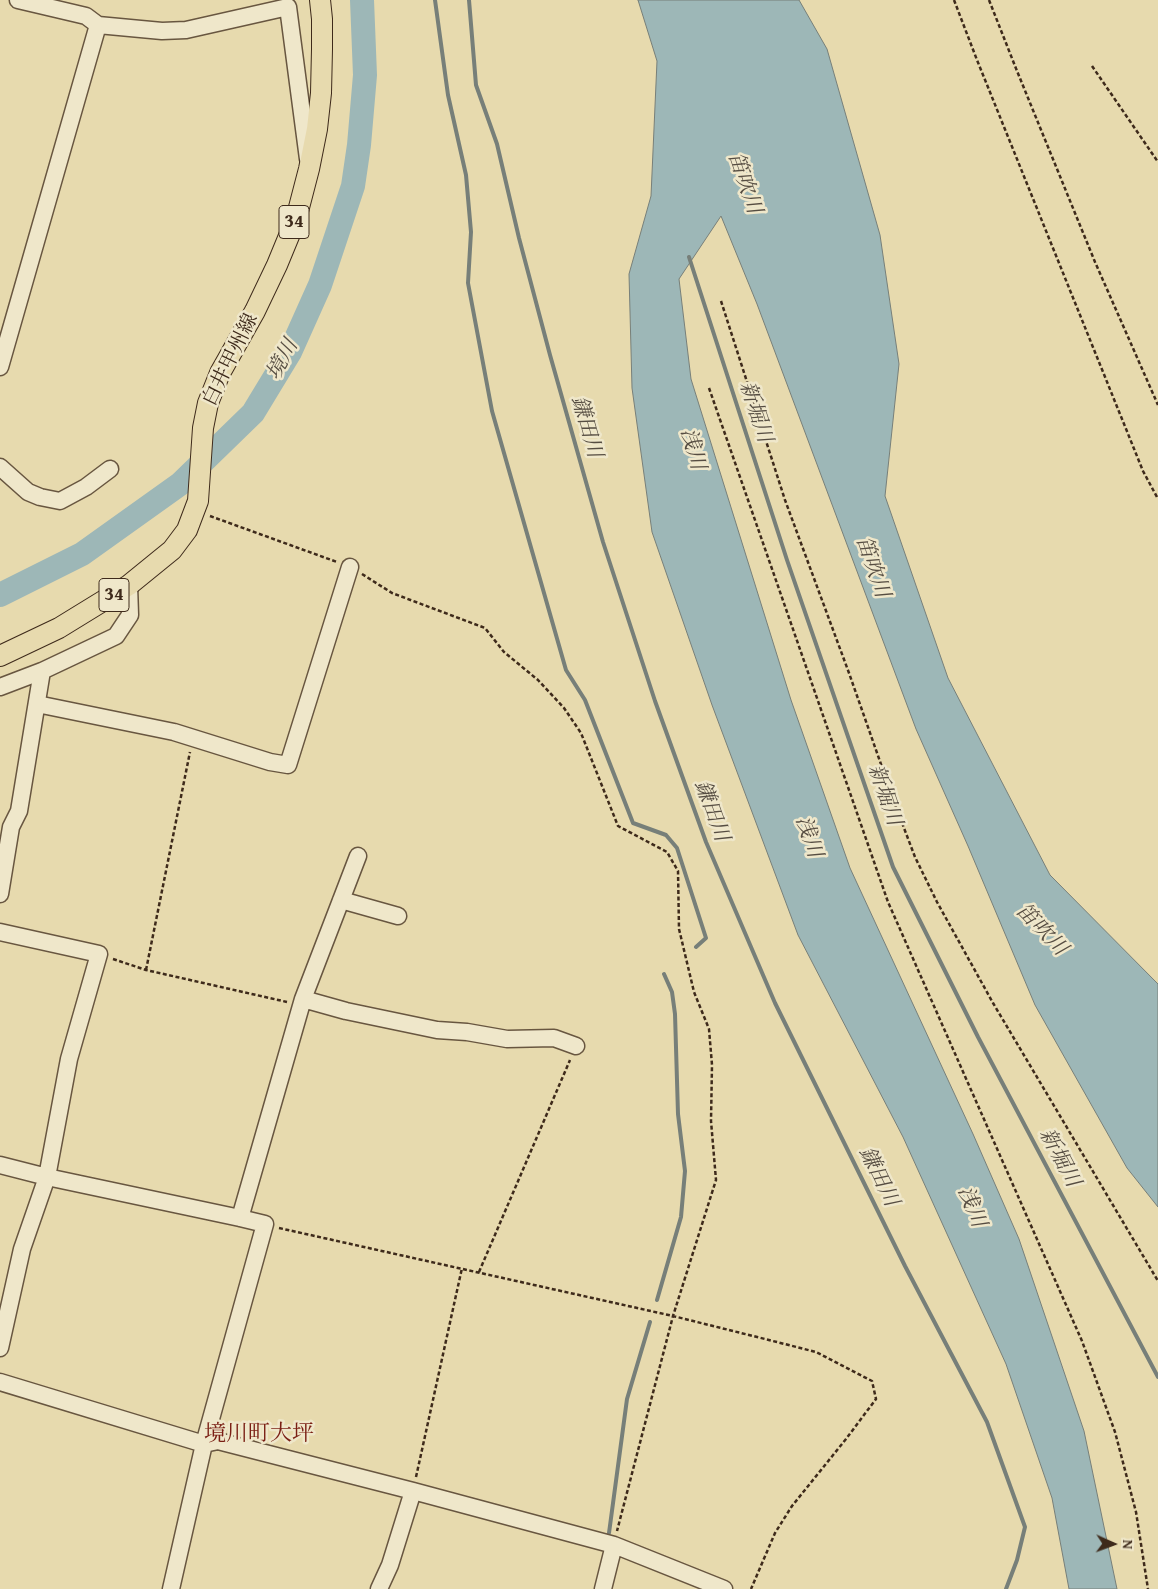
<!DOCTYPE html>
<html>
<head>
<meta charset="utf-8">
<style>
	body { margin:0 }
	#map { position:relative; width:1158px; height:1589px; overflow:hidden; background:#e7daae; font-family:"Gentium Book Plus",serif }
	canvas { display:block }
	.north { position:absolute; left:1088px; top:1519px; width:50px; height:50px; -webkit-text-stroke:4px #efe7ca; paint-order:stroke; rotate:92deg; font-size:14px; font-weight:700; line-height:20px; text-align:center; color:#3e2a1b }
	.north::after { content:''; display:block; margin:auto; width:18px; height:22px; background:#3e2a1b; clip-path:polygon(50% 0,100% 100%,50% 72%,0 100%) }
</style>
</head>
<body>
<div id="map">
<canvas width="1158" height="1589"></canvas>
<div class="north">N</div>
</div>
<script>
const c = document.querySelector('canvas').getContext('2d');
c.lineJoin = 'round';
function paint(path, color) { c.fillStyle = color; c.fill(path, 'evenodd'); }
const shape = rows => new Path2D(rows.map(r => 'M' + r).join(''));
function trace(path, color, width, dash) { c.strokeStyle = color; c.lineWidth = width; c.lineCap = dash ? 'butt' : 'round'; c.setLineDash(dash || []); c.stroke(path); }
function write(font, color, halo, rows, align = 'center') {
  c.font = font + ' "Gentium Book Plus","Noto Serif JP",serif'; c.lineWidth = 5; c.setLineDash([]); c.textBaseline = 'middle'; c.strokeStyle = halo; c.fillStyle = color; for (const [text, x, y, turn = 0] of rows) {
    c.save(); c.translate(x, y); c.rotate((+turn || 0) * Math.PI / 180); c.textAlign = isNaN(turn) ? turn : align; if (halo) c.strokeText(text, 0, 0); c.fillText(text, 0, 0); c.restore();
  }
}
const water = shape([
	[638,0,799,0,827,49,880,235,899,364,885,496,948,678,1050,875,1158,984,1158,1207,1127,1168,1035,1005,968,846,916,729,757,304,721,216,679,279,691,379,791,700,850,868,973,1134,1019,1239,1084,1431,1117,1589,1069,1589,1052,1498,1006,1364,903,1137,798,935,712,705,652,532,632,388,629,274,651,196,657,61,638,0]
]);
paint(water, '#9db7b7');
trace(water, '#777f79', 1);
trace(shape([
	[435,0,448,95,466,175,471,232,468,283,492,411,566,670,585,700,633,823,666,835,677,848,706,938,696,947],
	[469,0,476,85,497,144,519,238,550,355,603,542,655,701,706,842,775,1003,905,1266,987,1422,1025,1527,1017,1560,1006,1589],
	[689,257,787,560,893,867,978,1037,1158,1377],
	[657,1300,681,1217,685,1171,678,1114,675,1014,672,992,664,974],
	[609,1533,627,1399,650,1322]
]), '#777f79', 4);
trace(shape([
	[0,595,82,554,180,484,253,413,290,352,320,285,353,186,359,145,365,75,362,0]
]), '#9db7b7', 24);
const minor = shape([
	[18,0,86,16,98,25,162,31,186,30,288,7,308,159],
	[0,367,98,25],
	[0,467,28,492,40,497,60,501,86,487,110,469],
	[0,687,42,671,116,636,130,615,129,585],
	[37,704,174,732,270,762,288,765,350,567],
	[0,894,11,827,19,811,42,671],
	[341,900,398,916],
	[0,932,99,954,69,1059,47,1177,22,1249,0,1348],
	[303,999,346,1011,437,1030,467,1032,507,1039,554,1038,576,1046],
	[0,1165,47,1177,240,1218,265,1224,204,1444,171,1589],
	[240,1218,303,999,358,856],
	[0,1382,204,1444,218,1441,413,1491,614,1545,724,1589],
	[379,1589,390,1565,413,1491],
	[603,1589,614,1545]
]);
const major = shape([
	[0,656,59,628,129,585,172,550,187,530,198,501,203,428,208,403,220,373,255,311,277,265,296,219,309,169,317,129,321,93,322,49,322,19,320,0]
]);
trace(minor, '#685640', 19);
trace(major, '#3e2a1b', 22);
trace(shape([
	[954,0,977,60,1143,471,1158,499],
	[989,0,1017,71,1095,262,1158,405],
	[1092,66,1158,162],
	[721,301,785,500,849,673,896,807,915,857,937,902,993,1003,1158,1281],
	[709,388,888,902,1082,1341,1115,1432,1136,1512,1148,1589],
	[210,516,337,562],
	[362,574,392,593,485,628,504,652,538,680,564,708,581,733,618,826,667,852,678,871,679,929,694,992,709,1029,712,1065,711,1121,716,1180,673,1316,617,1531],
	[113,959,146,970,287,1002],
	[146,970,190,752],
	[279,1228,673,1316,765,1339,816,1352,872,1381,876,1399,846,1439,792,1506,775,1533,751,1589],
	[479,1272,570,1060],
	[416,1477,462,1268]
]), '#3e2a1b', 2.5, [4, 2.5]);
trace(minor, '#efe7ca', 16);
trace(major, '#e7daae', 20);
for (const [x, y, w] of [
	[294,222,30],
	[114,595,30]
]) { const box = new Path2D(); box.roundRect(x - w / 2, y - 16.5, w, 33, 4); c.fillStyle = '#efe7ca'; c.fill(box); trace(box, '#3e2a1b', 1); }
write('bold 19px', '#3e2a1b', null, [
	["34",294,222],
	["34",114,595]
]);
write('20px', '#3e2a1b', '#efe7ca', [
	["白井甲州線",231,360,-64]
]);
write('italic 21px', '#564d42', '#efe7ca', [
	["笛吹川",744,183,71],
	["境川",283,360,-61],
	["新堀川",755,412,72],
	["鎌田川",586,427,74],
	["浅川",692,449,74],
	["笛吹川",872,567,71],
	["新堀川",884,795,71],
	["鎌田川",711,811,70],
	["浅川",808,837,71],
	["笛吹川",1041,930,46],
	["新堀川",1059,1158,62],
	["鎌田川",878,1177,64],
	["浅川",971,1207,68]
]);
write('22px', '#7a1f14', '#efe7ca', [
	["境川町大坪",259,1434]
]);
</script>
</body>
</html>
